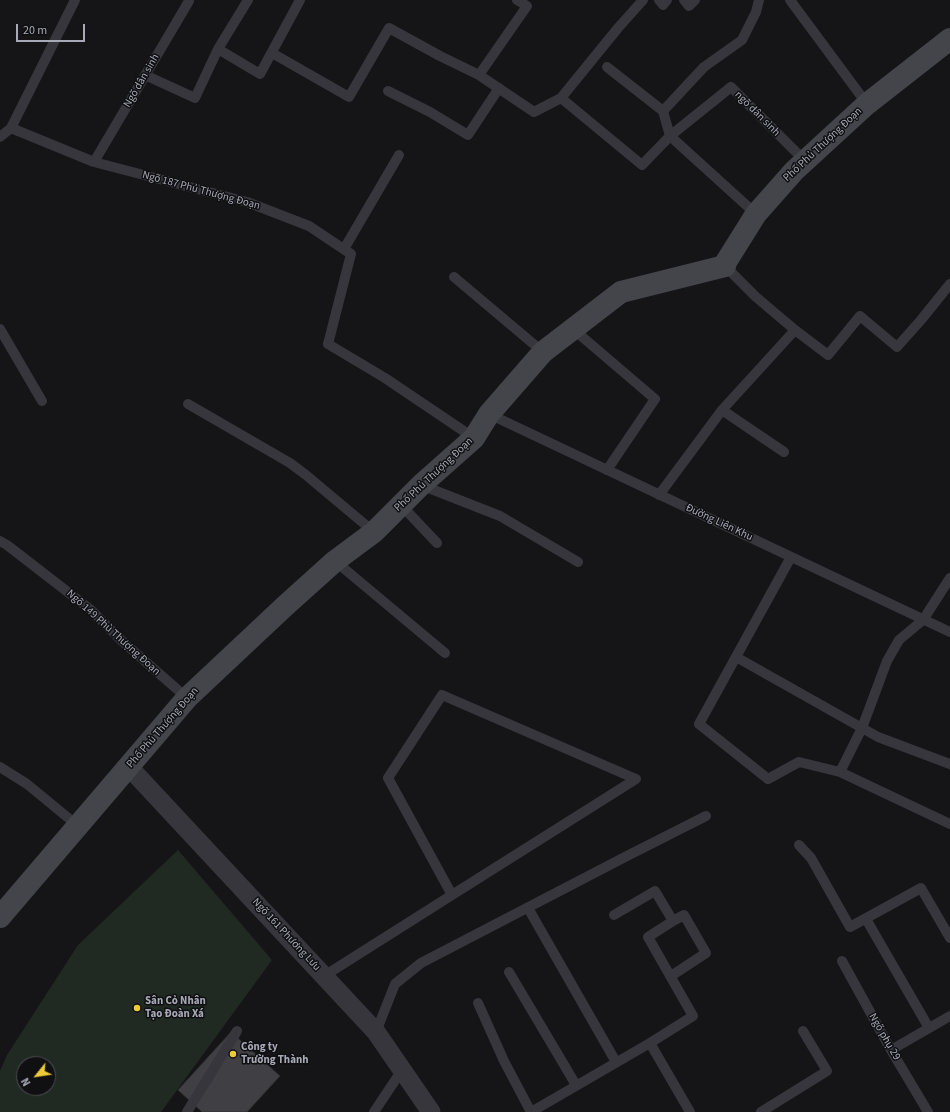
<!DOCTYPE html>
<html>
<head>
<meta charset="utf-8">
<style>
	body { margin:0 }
	#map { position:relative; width:950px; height:1112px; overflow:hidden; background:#151517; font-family:"Source Sans 3",sans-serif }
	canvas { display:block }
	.north { position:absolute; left:16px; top:1056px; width:40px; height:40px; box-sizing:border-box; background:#101012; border:1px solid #4c4e54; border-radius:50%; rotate:240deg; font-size:11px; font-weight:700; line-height:16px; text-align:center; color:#a7aab6 }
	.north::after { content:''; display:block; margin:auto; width:14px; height:18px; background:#edca36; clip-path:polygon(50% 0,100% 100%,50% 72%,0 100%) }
	.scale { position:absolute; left:16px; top:24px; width:69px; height:18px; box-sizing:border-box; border:2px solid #a7aab6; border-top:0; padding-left:5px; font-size:12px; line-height:14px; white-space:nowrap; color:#a7aab6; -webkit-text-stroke:3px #101012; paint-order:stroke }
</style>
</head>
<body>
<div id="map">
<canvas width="950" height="1112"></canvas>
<div class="north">N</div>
<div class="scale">20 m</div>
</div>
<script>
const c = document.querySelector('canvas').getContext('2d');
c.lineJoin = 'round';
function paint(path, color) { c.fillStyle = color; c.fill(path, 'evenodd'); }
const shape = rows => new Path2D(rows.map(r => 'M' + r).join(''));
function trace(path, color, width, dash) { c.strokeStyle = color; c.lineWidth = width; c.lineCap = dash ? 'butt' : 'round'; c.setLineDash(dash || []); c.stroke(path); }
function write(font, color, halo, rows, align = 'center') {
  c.font = font + ' "Source Sans 3",sans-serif'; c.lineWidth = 3; c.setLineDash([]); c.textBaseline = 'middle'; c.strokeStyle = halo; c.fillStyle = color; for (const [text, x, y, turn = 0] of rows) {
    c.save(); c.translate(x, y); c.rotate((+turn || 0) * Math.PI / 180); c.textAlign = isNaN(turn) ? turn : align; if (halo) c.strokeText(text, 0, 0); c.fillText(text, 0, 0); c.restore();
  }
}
paint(shape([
	[178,850,272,960,161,1112,0,1112,0,1071,7,1055,78,945],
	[24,1064,48,1064,48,1088,24,1088]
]), '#212923');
const building = shape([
	[231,1032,280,1076,247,1112,202,1112,178,1090,231,1032]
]);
paint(building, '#3f3f44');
trace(building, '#2f2f33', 1);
trace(shape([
	[659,0,663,5,667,0],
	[684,0,689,6,695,0],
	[790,0,867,104],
	[218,49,248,0],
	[272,53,349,97,389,28,440,56,479,75,534,112,561,98,618,28,643,0],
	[607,67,663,111,670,136,756,214],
	[145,75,195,98,218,49,260,74,300,0],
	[479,75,527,6,517,0],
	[388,91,430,112,468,135,499,88],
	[561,98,642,165,670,136,731,87,805,161],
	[663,111,704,67,742,40,756,12,759,0],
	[11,128,75,0],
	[0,137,11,128,94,162,247,202,309,226,351,254,328,344,385,378,474,438],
	[94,162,189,1,189,0],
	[344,249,399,155],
	[725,266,756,297,795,330,722,410,784,452],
	[454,277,543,352],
	[0,329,42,401],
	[573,329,655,399,607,470],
	[795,330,828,355,860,316,897,347,921,320,950,284],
	[188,404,290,463,306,475,374,532],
	[489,414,950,632],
	[421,485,500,516,578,562],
	[659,495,722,410],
	[401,505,437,543],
	[0,541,7,545,91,610,122,641,187,698],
	[791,557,699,724,768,779,799,762,840,772,950,824],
	[335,561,445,653],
	[736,657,878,737,950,764],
	[0,767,27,784,78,826],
	[840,772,862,728,887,661,899,640,923,620,950,578],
	[799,845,811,858,850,927,921,888,950,938],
	[528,908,616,1062],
	[614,915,655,891,673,921,648,937,693,1016,650,1043],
	[866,919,929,1028],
	[842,961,891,1050,928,1112],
	[509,972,576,1085],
	[324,976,452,895,636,779,442,695,388,778,452,895],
	[671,976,706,953,684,915,673,921],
	[478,1003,504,1061,531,1112],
	[376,1032,395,984,421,963,625,857,706,816],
	[891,1050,950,1016],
	[187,1112,237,1031],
	[374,1112,402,1070],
	[531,1112,650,1043,690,1112],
	[761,1112,827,1071,803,1031]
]), '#36363c', 10);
trace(shape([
	[129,767,376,1032,431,1112]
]), '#36363c', 19);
trace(shape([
	[0,917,187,698,285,606,335,561,374,532,421,485,474,438,489,414,543,352,621,292,725,266,726,262,756,214,794,171,867,104,950,39]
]), '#44454b', 22);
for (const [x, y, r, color] of [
	[137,1008,4,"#edca36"],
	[233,1054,4,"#edca36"]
]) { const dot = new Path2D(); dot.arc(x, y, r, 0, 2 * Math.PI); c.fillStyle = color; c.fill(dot); trace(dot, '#101012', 1.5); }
write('11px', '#a7aab6', '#101012', [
	["Ngõ dân sinh",142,81,-60],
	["ngõ dân sinh",757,114,45],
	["Phố Phủ Thượng Đoạn",823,145,-43],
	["Ngõ 187 Phủ Thượng Đoạn",201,191,15],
	["Phố Phủ Thượng Đoạn",434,475,-43],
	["Đường Liên Khu",719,523,25],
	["Ngõ 149 Phù Thượng Đoạn",113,633,42],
	["Phố Phủ Thượng Đoạn",163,728,-49],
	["Ngõ 161 Phương Lưu",286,935,47],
	["Ngõ phụ 29",884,1037,60]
]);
write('bold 11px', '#a7aab6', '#101012', [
	["Sân Cỏ Nhân",145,1002],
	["Tạo Đoàn Xá",145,1015],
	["Công ty",241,1048],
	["Trường Thành",241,1061]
], 'left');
</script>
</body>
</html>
